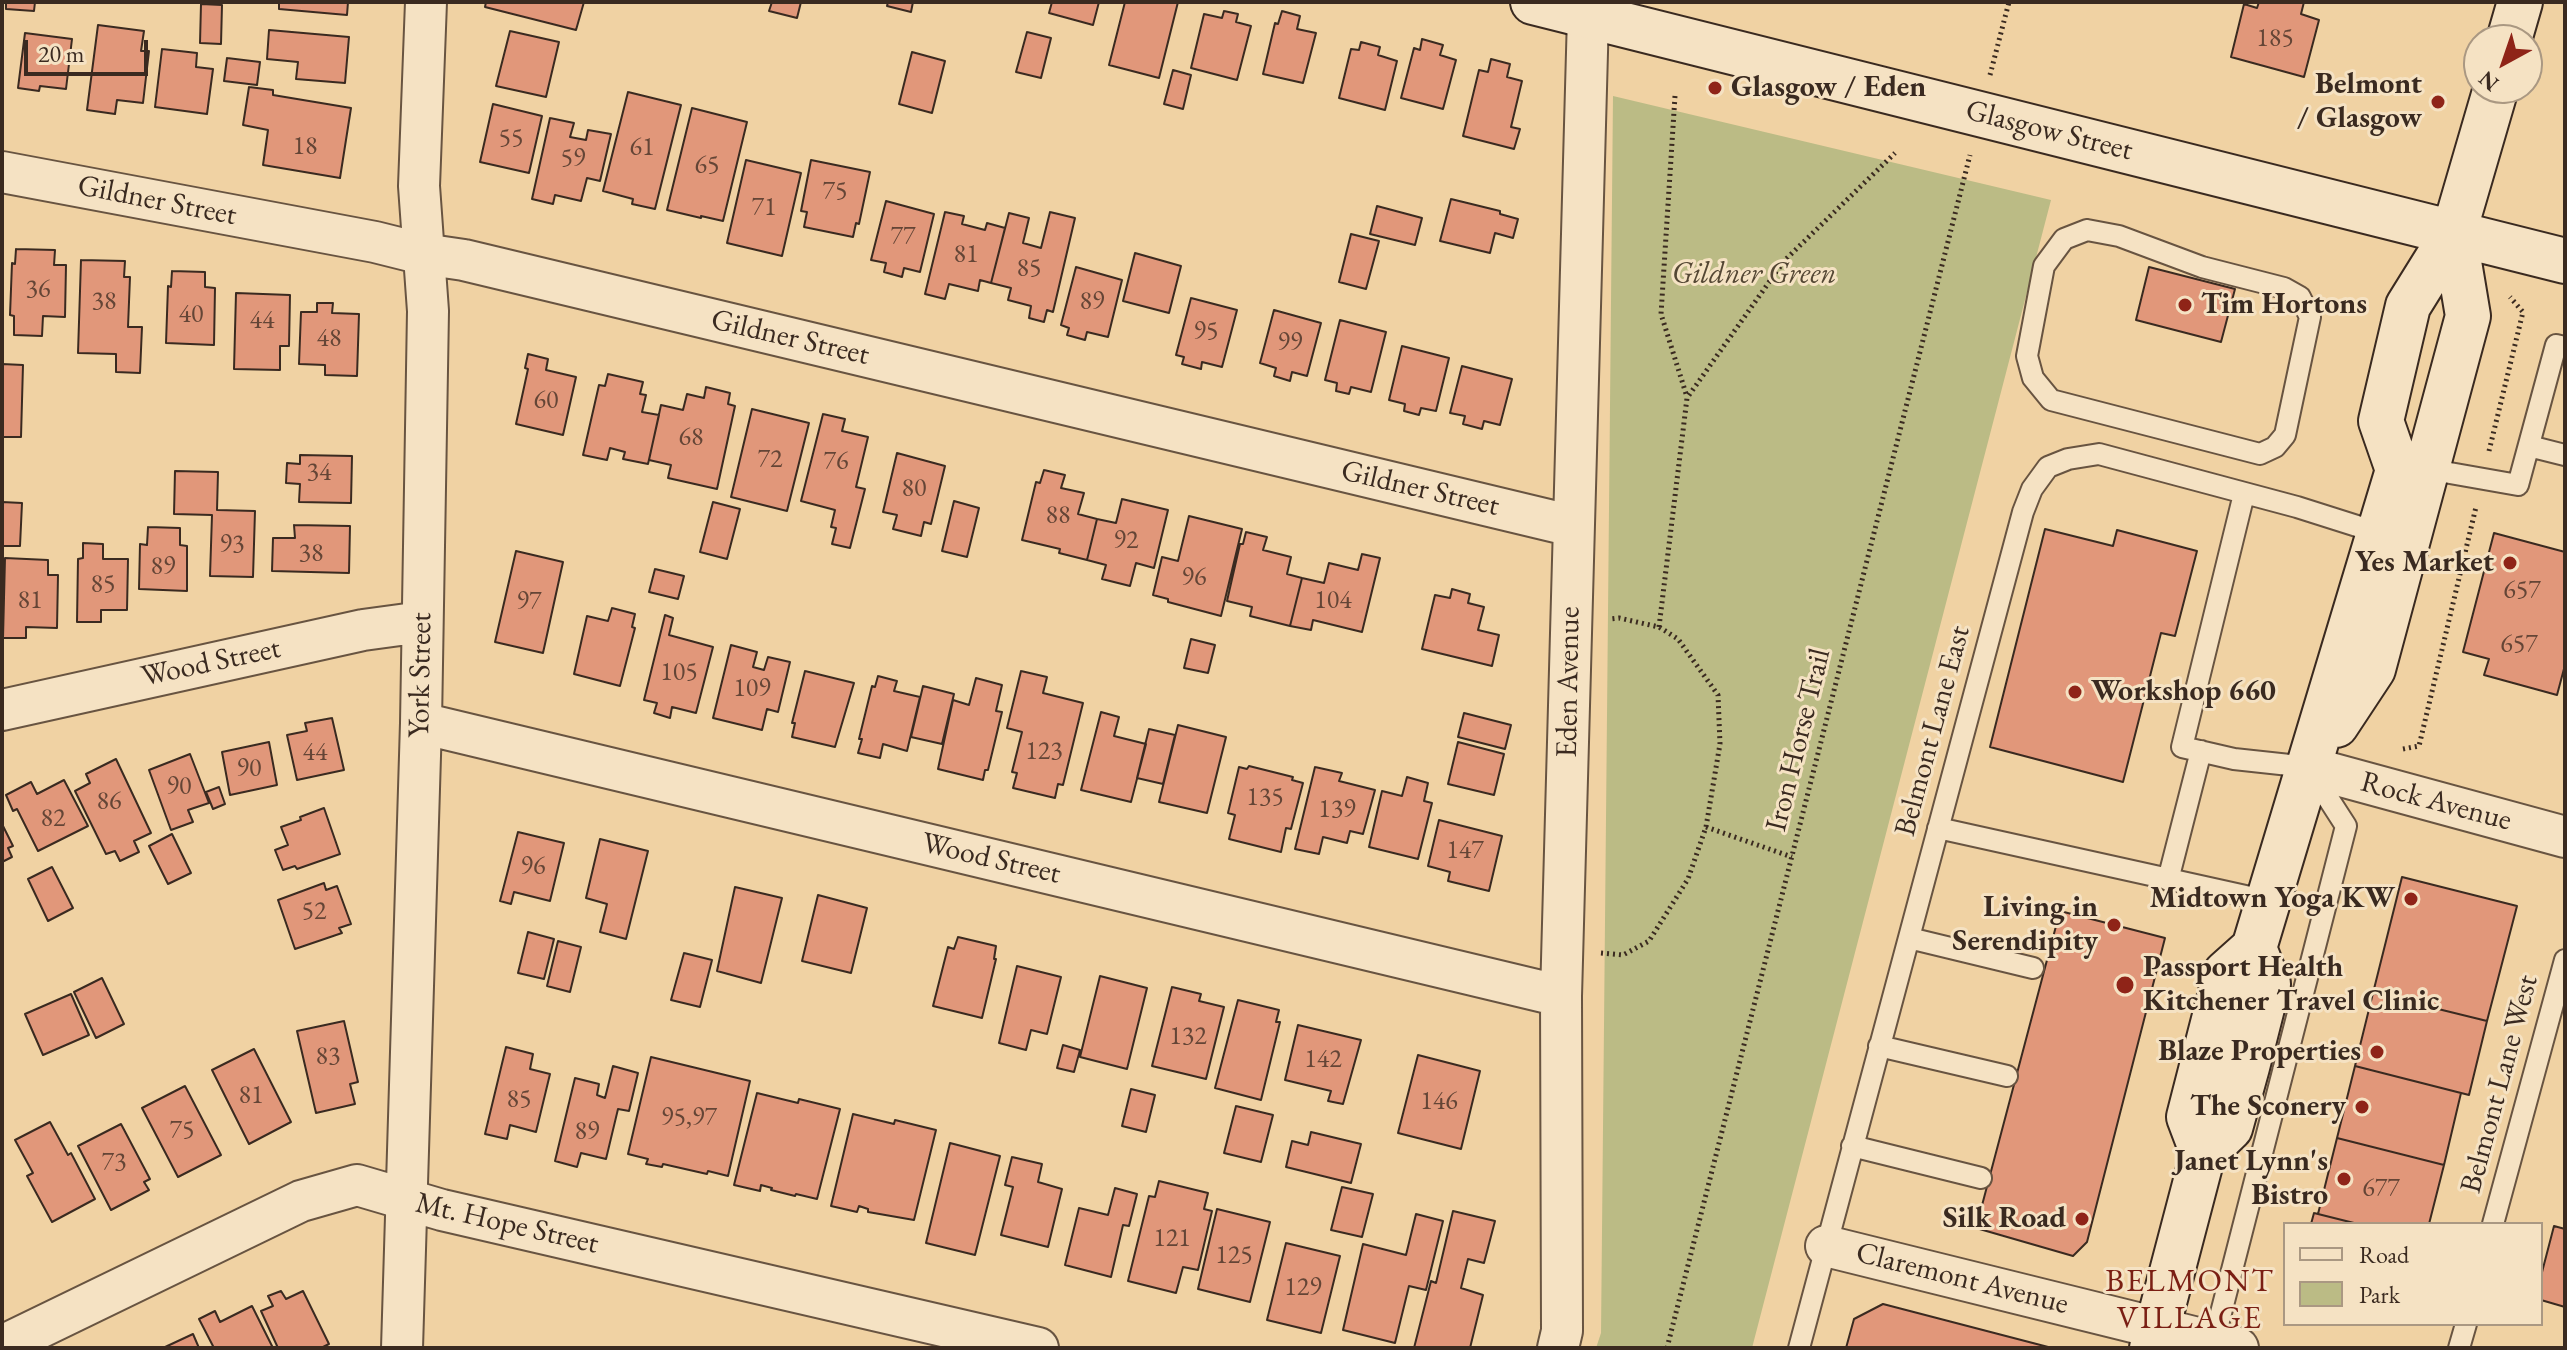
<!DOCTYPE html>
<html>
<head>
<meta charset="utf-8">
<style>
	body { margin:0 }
	#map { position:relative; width:2567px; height:1350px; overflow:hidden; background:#f0d2a3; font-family:"EB Garamond",serif }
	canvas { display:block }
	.frame { position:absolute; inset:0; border:4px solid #3a2a20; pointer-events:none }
	.legend { position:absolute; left:2283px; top:1222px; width:260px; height:104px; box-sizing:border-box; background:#f5e2c3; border:2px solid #aa9882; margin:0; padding:10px 14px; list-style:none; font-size:24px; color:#3a2a20 }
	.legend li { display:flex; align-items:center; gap:16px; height:40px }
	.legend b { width:40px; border:2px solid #aa9882 }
	.north { position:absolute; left:2463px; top:24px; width:80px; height:80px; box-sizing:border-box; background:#f5e2c3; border:2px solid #aa9882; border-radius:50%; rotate:220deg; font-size:22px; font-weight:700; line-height:32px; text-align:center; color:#3a2a20 }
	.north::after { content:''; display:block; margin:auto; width:28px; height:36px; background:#8f2418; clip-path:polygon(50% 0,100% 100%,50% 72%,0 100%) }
	.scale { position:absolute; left:24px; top:40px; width:124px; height:36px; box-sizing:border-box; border:4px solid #3a2a20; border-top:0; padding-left:10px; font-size:24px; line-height:28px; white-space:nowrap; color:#3a2a20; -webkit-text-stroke:6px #f5e2c3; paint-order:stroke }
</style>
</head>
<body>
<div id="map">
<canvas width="2567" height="1350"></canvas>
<div class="frame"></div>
<ul class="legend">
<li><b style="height:10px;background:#f5e2c3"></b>Road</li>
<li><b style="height:22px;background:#bbbb85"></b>Park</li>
</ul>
<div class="north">N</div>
<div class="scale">20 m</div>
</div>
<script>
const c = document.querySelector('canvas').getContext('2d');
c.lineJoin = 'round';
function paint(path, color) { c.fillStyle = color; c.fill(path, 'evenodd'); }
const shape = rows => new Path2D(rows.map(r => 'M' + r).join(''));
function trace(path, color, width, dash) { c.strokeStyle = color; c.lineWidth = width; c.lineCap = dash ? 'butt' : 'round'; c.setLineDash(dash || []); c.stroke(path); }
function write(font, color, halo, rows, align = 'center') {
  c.font = font + ' "EB Garamond",serif'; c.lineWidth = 6; c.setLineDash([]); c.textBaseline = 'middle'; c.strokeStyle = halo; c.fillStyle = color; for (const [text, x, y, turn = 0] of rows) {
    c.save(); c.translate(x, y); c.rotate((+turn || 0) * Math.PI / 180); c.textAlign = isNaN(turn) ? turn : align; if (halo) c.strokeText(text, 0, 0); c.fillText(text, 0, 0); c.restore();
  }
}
paint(shape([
	[1613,96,2051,200,1752,1348,1596,1348,1601,1333]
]), '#bbbb85');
const building = shape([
	[6,2,35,2,34,11,6,9,6,2],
	[279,2,348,2,347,15,279,9,279,2],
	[486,2,584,2,576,30,485,7,486,2],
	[772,2,801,2,797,18,769,11,772,2],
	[888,2,913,2,911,12,887,6,888,2],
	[1052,2,1099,2,1093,25,1049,13,1052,2],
	[1125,2,1178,2,1159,78,1109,65,1125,2],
	[2259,2,2304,2,2301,14,2319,20,2304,77,2231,57,2244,4,2257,8,2259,2],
	[201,4,222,5,221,44,200,43,201,4],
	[1224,11,1238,14,1236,22,1251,26,1237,80,1191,68,1204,14,1222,18,1224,11],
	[1282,11,1300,16,1297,29,1316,33,1303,83,1263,74,1275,23,1278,24,1282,11],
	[98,25,144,31,141,51,149,51,143,103,117,100,115,114,87,110,98,25],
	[269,30,349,37,345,83,296,79,298,62,267,59,269,30],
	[510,31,559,42,546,97,496,86,510,31],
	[1027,32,1051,38,1041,78,1016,72,1027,32],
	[25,33,72,39,66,89,40,86,39,91,18,88,25,33],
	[1422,39,1443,45,1440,55,1456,60,1443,109,1401,98,1414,48,1420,50,1422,39],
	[1361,42,1380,47,1378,55,1397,61,1385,110,1339,98,1351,49,1359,50,1361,42],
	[162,49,197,53,196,67,213,69,207,114,155,107,162,49],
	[912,52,945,61,932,113,899,104,912,52],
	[227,58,260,62,257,85,224,81,227,58],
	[1491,59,1510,64,1507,77,1522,81,1511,127,1520,129,1514,149,1463,136,1479,70,1488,72,1491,59],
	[1173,70,1191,75,1183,109,1164,104,1173,70],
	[249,87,273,90,273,95,351,108,340,178,263,165,268,130,243,125,249,87],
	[628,92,681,105,655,209,632,204,633,199,603,191,628,92],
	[493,104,542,116,529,173,480,162,493,104],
	[692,108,747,122,723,221,701,216,701,218,667,210,692,108],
	[550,118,574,123,570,137,586,140,588,130,611,134,600,181,587,178,581,201,555,195,553,204,532,199,550,118],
	[746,160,801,173,782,256,727,243,746,160],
	[811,160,870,172,859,224,856,223,853,237,804,227,807,212,801,211,811,160],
	[1451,199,1500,211,1500,214,1518,219,1513,238,1495,233,1490,253,1440,241,1451,199],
	[886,201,934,214,920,272,904,268,902,277,884,272,886,263,871,260,886,201],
	[1377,206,1422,218,1415,245,1370,234,1377,206],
	[945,212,964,216,962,224,985,230,987,223,1005,228,991,283,980,280,978,291,949,284,945,299,925,294,945,212],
	[1050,212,1075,218,1053,312,1047,310,1044,322,1029,318,1031,306,1008,300,1011,288,991,283,1009,213,1029,218,1023,243,1041,248,1050,212],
	[1351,234,1379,241,1366,289,1339,282,1351,234],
	[16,249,55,250,54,265,66,265,65,317,43,316,42,336,14,335,14,316,10,315,12,263,15,264,16,249],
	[1135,253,1181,266,1169,313,1123,301,1135,253],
	[81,260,125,261,124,277,130,277,128,327,142,327,140,373,116,372,116,354,78,353,81,260],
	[1076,267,1122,280,1108,337,1087,332,1085,340,1067,335,1069,328,1061,325,1076,267],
	[2149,267,2235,289,2221,342,2136,320,2149,267],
	[172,271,205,272,205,287,215,288,214,345,166,343,168,286,171,287,172,271],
	[236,293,290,295,289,346,280,346,280,370,234,369,236,293],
	[1191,298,1237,310,1222,367,1202,362,1201,369,1182,364,1184,357,1176,355,1191,298],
	[317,303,333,303,332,313,359,314,357,376,325,375,325,365,299,364,301,312,317,312,317,303],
	[1274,310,1321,323,1307,376,1292,372,1290,381,1274,376,1276,368,1260,363,1274,310],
	[1340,320,1386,332,1371,392,1351,387,1349,394,1336,391,1337,383,1325,380,1340,320],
	[1402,346,1449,358,1436,411,1421,408,1419,415,1404,411,1405,404,1389,400,1402,346],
	[528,354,548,359,546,370,576,377,563,435,516,424,528,369,525,368,528,354],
	[2,364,23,365,21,437,2,437,2,364],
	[1462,366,1512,379,1500,425,1484,421,1482,429,1463,424,1465,416,1450,413,1462,366],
	[608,374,643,382,640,394,646,395,642,412,659,415,648,464,623,459,625,452,610,448,607,460,583,455,599,385,605,386,608,374],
	[706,387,730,393,728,404,735,406,717,489,668,478,671,465,649,460,661,405,683,410,687,394,704,398,706,387],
	[752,409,809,423,787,511,731,497,752,409],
	[823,414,845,419,842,431,868,437,856,487,865,489,850,548,832,544,836,528,831,527,835,510,801,501,823,414],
	[897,453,945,466,931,524,924,522,921,536,893,529,897,515,883,512,897,453],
	[300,455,352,456,351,503,299,502,300,484,286,483,287,463,300,464,300,455],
	[1044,470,1065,475,1061,488,1084,493,1078,514,1097,519,1087,560,1059,553,1060,549,1022,540,1036,482,1040,483,1044,470],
	[175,471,218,472,217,510,255,511,253,577,210,576,212,515,174,514,175,471],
	[1122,499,1168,510,1154,568,1136,563,1130,586,1102,579,1106,565,1087,560,1097,519,1116,523,1122,499],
	[954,501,979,508,967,557,942,551,954,501],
	[2,502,22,503,20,546,2,546,2,502],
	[713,502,740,509,727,559,700,552,713,502],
	[1189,516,1242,529,1221,616,1168,602,1168,599,1153,595,1162,557,1178,561,1189,516],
	[294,525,350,526,349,573,272,571,273,538,295,538,294,525],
	[148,527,180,528,180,545,187,546,187,591,139,589,140,544,147,545,148,527],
	[2045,529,2113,546,2117,530,2197,551,2175,636,2161,633,2123,782,1990,747,2045,529],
	[1246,532,1267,537,1263,550,1291,557,1287,574,1302,578,1290,626,1250,616,1252,607,1227,601,1240,544,1243,544,1246,532],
	[2494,533,2565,552,2565,665,2557,695,2484,675,2489,659,2463,652,2494,533],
	[83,543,103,544,103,559,128,559,127,610,101,610,101,622,77,622,78,559,83,558,83,543],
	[516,551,563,562,543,653,495,642,516,551],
	[1362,554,1380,558,1362,632,1313,620,1311,630,1290,626,1302,578,1324,583,1329,563,1358,570,1362,554],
	[5,558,48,560,48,575,58,575,57,628,26,627,26,638,3,638,5,558],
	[655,569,684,576,678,599,649,592,655,569],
	[1452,589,1470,594,1468,603,1484,607,1478,630,1499,635,1492,666,1422,649,1435,595,1450,598,1452,589],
	[612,608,635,614,632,627,635,628,620,686,574,674,587,616,608,621,612,608],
	[665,615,673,618,669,635,713,647,696,713,672,707,670,718,654,713,657,703,644,700,665,615],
	[1191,639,1215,645,1208,673,1184,668,1191,639],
	[731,645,757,652,753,667,764,670,768,657,790,662,778,712,767,709,762,730,713,718,731,645],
	[805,671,854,683,835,747,792,737,795,723,792,723,805,671],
	[1021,671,1047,677,1043,693,1083,703,1063,785,1058,784,1055,798,1013,788,1017,773,1012,772,1022,732,1007,728,1021,671],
	[878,676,897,681,894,691,920,697,907,751,883,744,880,758,858,753,862,739,859,739,872,686,875,687,878,676],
	[976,678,1002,685,996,711,1002,712,988,770,985,770,983,780,938,769,953,700,969,705,976,678],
	[923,686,954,694,942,744,911,737,923,686],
	[1101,712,1119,717,1114,736,1146,744,1131,802,1081,790,1101,712],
	[1464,713,1511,725,1505,749,1458,737,1464,713],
	[332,718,344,770,297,780,287,735,307,731,305,723,332,718],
	[1178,725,1226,737,1207,813,1159,802,1178,725],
	[1149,729,1175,735,1163,784,1137,778,1149,729],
	[269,742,277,785,230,795,222,752,269,742],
	[1458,742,1504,754,1494,795,1448,784,1458,742],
	[190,754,209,803,188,810,193,822,171,830,149,770,190,754],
	[116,759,151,833,134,841,139,852,120,861,115,851,106,854,75,791,90,783,86,774,116,759],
	[1249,766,1293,777,1292,780,1303,783,1291,829,1286,828,1281,852,1229,839,1235,815,1228,813,1239,767,1247,769,1249,766],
	[1315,767,1342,773,1339,781,1375,790,1363,834,1350,831,1347,843,1323,837,1319,854,1295,849,1315,767],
	[1407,777,1428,783,1424,801,1432,803,1418,859,1369,847,1382,791,1402,796,1407,777],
	[64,780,88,826,38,851,17,809,13,811,6,795,31,782,37,794,64,780],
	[219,787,225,804,213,809,206,792,219,787],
	[324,808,340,854,297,869,295,866,283,870,275,850,288,845,281,827,301,820,300,817,324,808],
	[1439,820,1502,836,1489,891,1448,881,1450,872,1428,866,1439,820],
	[2,824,13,846,8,848,12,857,2,862,2,824],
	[518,832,564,843,550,901,514,892,511,904,500,901,518,832],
	[172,834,191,873,168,884,149,846,172,834],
	[600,839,648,851,626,939,600,932,607,904,586,898,600,839],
	[52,867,73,908,48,921,28,879,52,867],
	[2402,877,2517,906,2487,1021,2373,993,2402,877],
	[324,883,326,890,337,886,351,924,339,928,342,933,295,949,278,900,324,883],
	[735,887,782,898,761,983,717,971,735,887],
	[818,895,867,908,851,973,802,961,818,895],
	[2060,911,2165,938,2087,1242,2073,1256,1976,1228,2060,911],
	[528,932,554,939,544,979,518,973,528,932],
	[958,937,996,946,994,959,996,959,982,1018,933,1006,948,947,954,949,958,937],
	[558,941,581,947,570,992,547,986,558,941],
	[684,953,712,960,700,1007,671,1000,684,953],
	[1017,966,1061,977,1047,1034,1031,1030,1026,1050,999,1043,1017,966],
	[1100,976,1147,988,1127,1069,1080,1057,1100,976],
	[102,978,124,1024,96,1038,74,992,102,978],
	[1172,987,1201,994,1199,1001,1224,1007,1206,1079,1152,1066,1172,987],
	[2373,993,2487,1021,2469,1095,2355,1066,2373,993],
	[71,994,89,1035,43,1055,25,1014,71,994],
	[1238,1000,1279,1010,1276,1022,1280,1022,1261,1100,1215,1088,1238,1000],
	[344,1021,358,1082,350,1084,355,1104,316,1113,297,1031,344,1021],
	[1298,1025,1361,1040,1343,1104,1328,1101,1331,1091,1285,1080,1298,1025],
	[1063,1045,1080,1050,1074,1072,1057,1068,1063,1045],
	[506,1047,533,1054,530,1069,550,1074,536,1132,510,1125,507,1139,485,1134,506,1047],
	[254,1049,291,1122,249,1144,212,1070,254,1049],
	[1418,1055,1480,1071,1461,1149,1398,1133,1418,1055],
	[651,1057,750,1081,728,1176,708,1171,707,1174,663,1164,662,1167,646,1164,648,1159,628,1154,651,1057],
	[613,1066,638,1073,629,1111,618,1109,606,1159,581,1153,577,1167,555,1161,575,1078,599,1084,597,1095,605,1098,613,1066],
	[2355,1066,2461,1093,2444,1165,2337,1138,2355,1066],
	[185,1086,221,1155,178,1177,142,1108,185,1086],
	[1131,1089,1155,1095,1146,1132,1122,1126,1131,1089],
	[757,1093,798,1103,799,1099,840,1109,817,1199,796,1194,795,1196,771,1190,772,1188,761,1185,760,1191,734,1185,757,1093],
	[1236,1106,1273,1115,1261,1162,1224,1153,1236,1106],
	[853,1114,894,1124,895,1120,936,1130,914,1220,868,1212,868,1209,859,1206,857,1212,831,1206,853,1114],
	[50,1122,68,1155,71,1153,95,1199,52,1222,27,1176,33,1173,15,1140,50,1122],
	[121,1124,150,1179,144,1182,149,1190,111,1210,78,1146,121,1124],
	[1311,1132,1361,1144,1351,1183,1286,1167,1292,1141,1308,1145,1311,1132],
	[2337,1138,2444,1165,2429,1224,2358,1224,2318,1214,2337,1138],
	[950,1143,1000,1156,975,1255,926,1243,950,1143],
	[1012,1157,1042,1164,1038,1182,1062,1189,1048,1247,1001,1235,1013,1187,1005,1185,1012,1157],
	[1159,1181,1208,1193,1204,1209,1212,1211,1198,1270,1183,1267,1176,1293,1128,1281,1149,1196,1155,1197,1159,1181],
	[1342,1187,1373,1194,1362,1237,1331,1230,1342,1187],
	[1115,1188,1137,1194,1129,1226,1123,1225,1111,1277,1065,1265,1079,1208,1108,1215,1115,1188],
	[1217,1209,1270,1222,1250,1302,1198,1289,1217,1209],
	[1453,1211,1495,1221,1484,1263,1468,1259,1461,1288,1483,1295,1470,1348,1414,1348,1431,1281,1436,1283,1453,1211],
	[2314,1213,2358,1224,2311,1224,2314,1213],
	[1416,1214,1443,1221,1426,1290,1409,1286,1395,1343,1343,1330,1363,1244,1406,1255,1416,1214],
	[2554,1226,2565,1229,2565,1307,2541,1300,2541,1276,2554,1226],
	[1286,1243,1340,1256,1321,1333,1267,1320,1286,1243],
	[281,1291,286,1299,303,1291,329,1344,321,1348,278,1348,261,1311,273,1306,268,1296,281,1291],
	[1883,1304,2052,1348,1846,1348,1854,1319,1883,1304],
	[252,1306,273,1348,214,1348,199,1319,215,1311,220,1322,252,1306],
	[193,1334,199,1348,163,1348,193,1334]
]);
paint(building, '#e1977a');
trace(building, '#3a2a20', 2);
const lane = shape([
	[2087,230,2119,236,2202,267,2284,288,2300,297,2310,317,2285,435,2275,447,2260,454,2051,400,2033,378,2027,356,2044,266,2064,239,2087,230],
	[2529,446,2565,455],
	[2427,469,2518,485,2556,345,2565,347],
	[1938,828,2268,901],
	[2168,880,2201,751],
	[1909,938,2033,968],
	[1879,1046,2007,1076],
	[1852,1146,1981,1178],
	[2493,1224,2565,960],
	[1799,1348,2023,512,2032,489,2048,467,2068,459,2099,454,2297,507,2379,533],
	[2212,1348,2346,826,2308,767,2234,759,2182,747,2244,494],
	[2459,1348,2466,1324]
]);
const street = shape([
	[2,172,375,242,423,254,464,260,1573,526],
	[2,710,363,630,422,622],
	[421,723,1561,996],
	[2308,767,2565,837],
	[1826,1246,2238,1348],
	[2,1346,301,1201,357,1185,442,1210,1038,1348],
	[402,1348,421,723,428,311,419,186,426,2],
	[1558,1348,1562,1331,1561,996,1588,16]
]);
const secondary = shape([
	[1533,2,2565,261],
	[2509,40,2520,2],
	[2336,725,2373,669,2468,316,2454,232],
	[2203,1154,2189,1117,2226,973,2254,948,2398,470,2381,421,2408,306,2454,232,2496,88],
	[2152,1348,2203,1154,2230,1128,2247,1067,2268,984,2254,948]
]);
trace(lane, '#685441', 24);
trace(street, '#685441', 44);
trace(secondary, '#3a2a20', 48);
trace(shape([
	[1990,75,2009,2],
	[1675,96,1661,314,1687,397],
	[2489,451,2523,312,2510,297],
	[1659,627,1687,398,1784,261,1895,153],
	[2403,749,2419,746,2476,507],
	[1706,827,1792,857],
	[1601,953,1623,955,1649,941,1688,879,1706,827,1720,744,1718,695,1678,639,1659,627,1619,618,1610,619],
	[1667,1348,1970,155]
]), '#3a2a20', 5, [2, 4]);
trace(lane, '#f5e2c3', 20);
trace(street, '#f5e2c3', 40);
trace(secondary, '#f5e2c3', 44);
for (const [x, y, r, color] of [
	[1715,88,8,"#8f2418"],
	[2438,102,8,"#8f2418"],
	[2185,305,8,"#8f2418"],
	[2510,563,8,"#8f2418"],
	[2075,692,8,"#8f2418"],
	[2411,899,8,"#8f2418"],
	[2114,925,8,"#8f2418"],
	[2125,985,10,"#8f2418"],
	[2377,1052,8,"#8f2418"],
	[2362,1107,8,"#8f2418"],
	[2344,1179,8,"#8f2418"],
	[2082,1219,8,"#8f2418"]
]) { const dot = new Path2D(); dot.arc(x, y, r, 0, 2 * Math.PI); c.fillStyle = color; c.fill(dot); trace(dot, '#f5e2c3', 3); }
write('26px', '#644536', null, [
	["185",2275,39],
	["55",511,139],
	["18",305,147],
	["61",642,148],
	["59",573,159],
	["65",707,166],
	["75",835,192],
	["71",764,208],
	["77",903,237],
	["81",966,255],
	["85",1029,269],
	["36",38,290],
	["38",104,302],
	["89",1092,302],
	["40",191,315],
	["44",262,321],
	["95",1206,332],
	["48",329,339],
	["99",1290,343],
	["60",546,401],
	["68",691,438],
	["72",770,460],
	["76",836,462],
	["34",319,473],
	["80",914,489],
	["88",1058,516],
	["92",1126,541],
	["93",232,545],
	["38",311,554],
	["89",163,567],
	["96",1194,578],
	["85",103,585],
	["657",2522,591],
	["81",30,601],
	["104",1333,601],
	["97",529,602],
	["657",2519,645],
	["105",679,673],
	["109",752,689],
	["123",1044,752],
	["44",315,753],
	["90",249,769],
	["90",179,787],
	["135",1265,798],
	["86",109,802],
	["139",1337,810],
	["82",53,819],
	["147",1465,851],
	["96",533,867],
	["52",314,912],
	["132",1188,1037],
	["83",328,1057],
	["142",1323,1060],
	["81",251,1096],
	["85",519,1100],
	["146",1439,1102],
	["95,97",689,1118],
	["75",182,1131],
	["89",587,1132],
	["73",114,1163],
	["677",2381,1189],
	["121",1172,1239],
	["125",1234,1256],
	["129",1303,1288]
]);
write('bold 30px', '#3a2a20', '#f5e2c3', [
	["Belmont",2422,85],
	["/ Glasgow",2422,119],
	["Glasgow / Eden",1731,88,"left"],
	["Tim Hortons",2201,305,"left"],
	["Yes Market",2494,563],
	["Workshop 660",2091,692,"left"],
	["Midtown Yoga KW",2395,899],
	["Living in",2098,908],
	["Serendipity",2098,942],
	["Passport Health",2143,968,"left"],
	["Kitchener Travel Clinic",2143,1002,"left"],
	["Blaze Properties",2361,1052],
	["The Sconery",2346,1107],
	["Janet Lynn's",2328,1162],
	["Bistro",2328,1196],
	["Silk Road",2066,1219]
], 'right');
write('30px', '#3a2a20', '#f5e2c3', [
	["Glasgow Street",2049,131,14],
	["Gildner Street",157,201,11],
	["Gildner Street",790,338,13],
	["Gildner Street",1420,489,13],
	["Wood Street",211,663,-12],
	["York Street",421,675,-89],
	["Eden Avenue",1569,682,-89],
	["Belmont Lane East",1933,731,-75],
	["Iron Horse Trail",1799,740,-76],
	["Rock Avenue",2436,802,15],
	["Wood Street",991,859,13],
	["Belmont Lane West",2500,1084,-75],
	["Mt. Hope Street",507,1224,13],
	["Claremont Avenue",1962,1279,14]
]);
write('italic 30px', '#544734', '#f5e2c3', [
	["Gildner Green",1754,275]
]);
c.letterSpacing = '2px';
write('32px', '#7a1f14', '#f5e2c3', [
	["BELMONT",2190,1282],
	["VILLAGE",2190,1319]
]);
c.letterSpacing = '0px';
</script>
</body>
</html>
